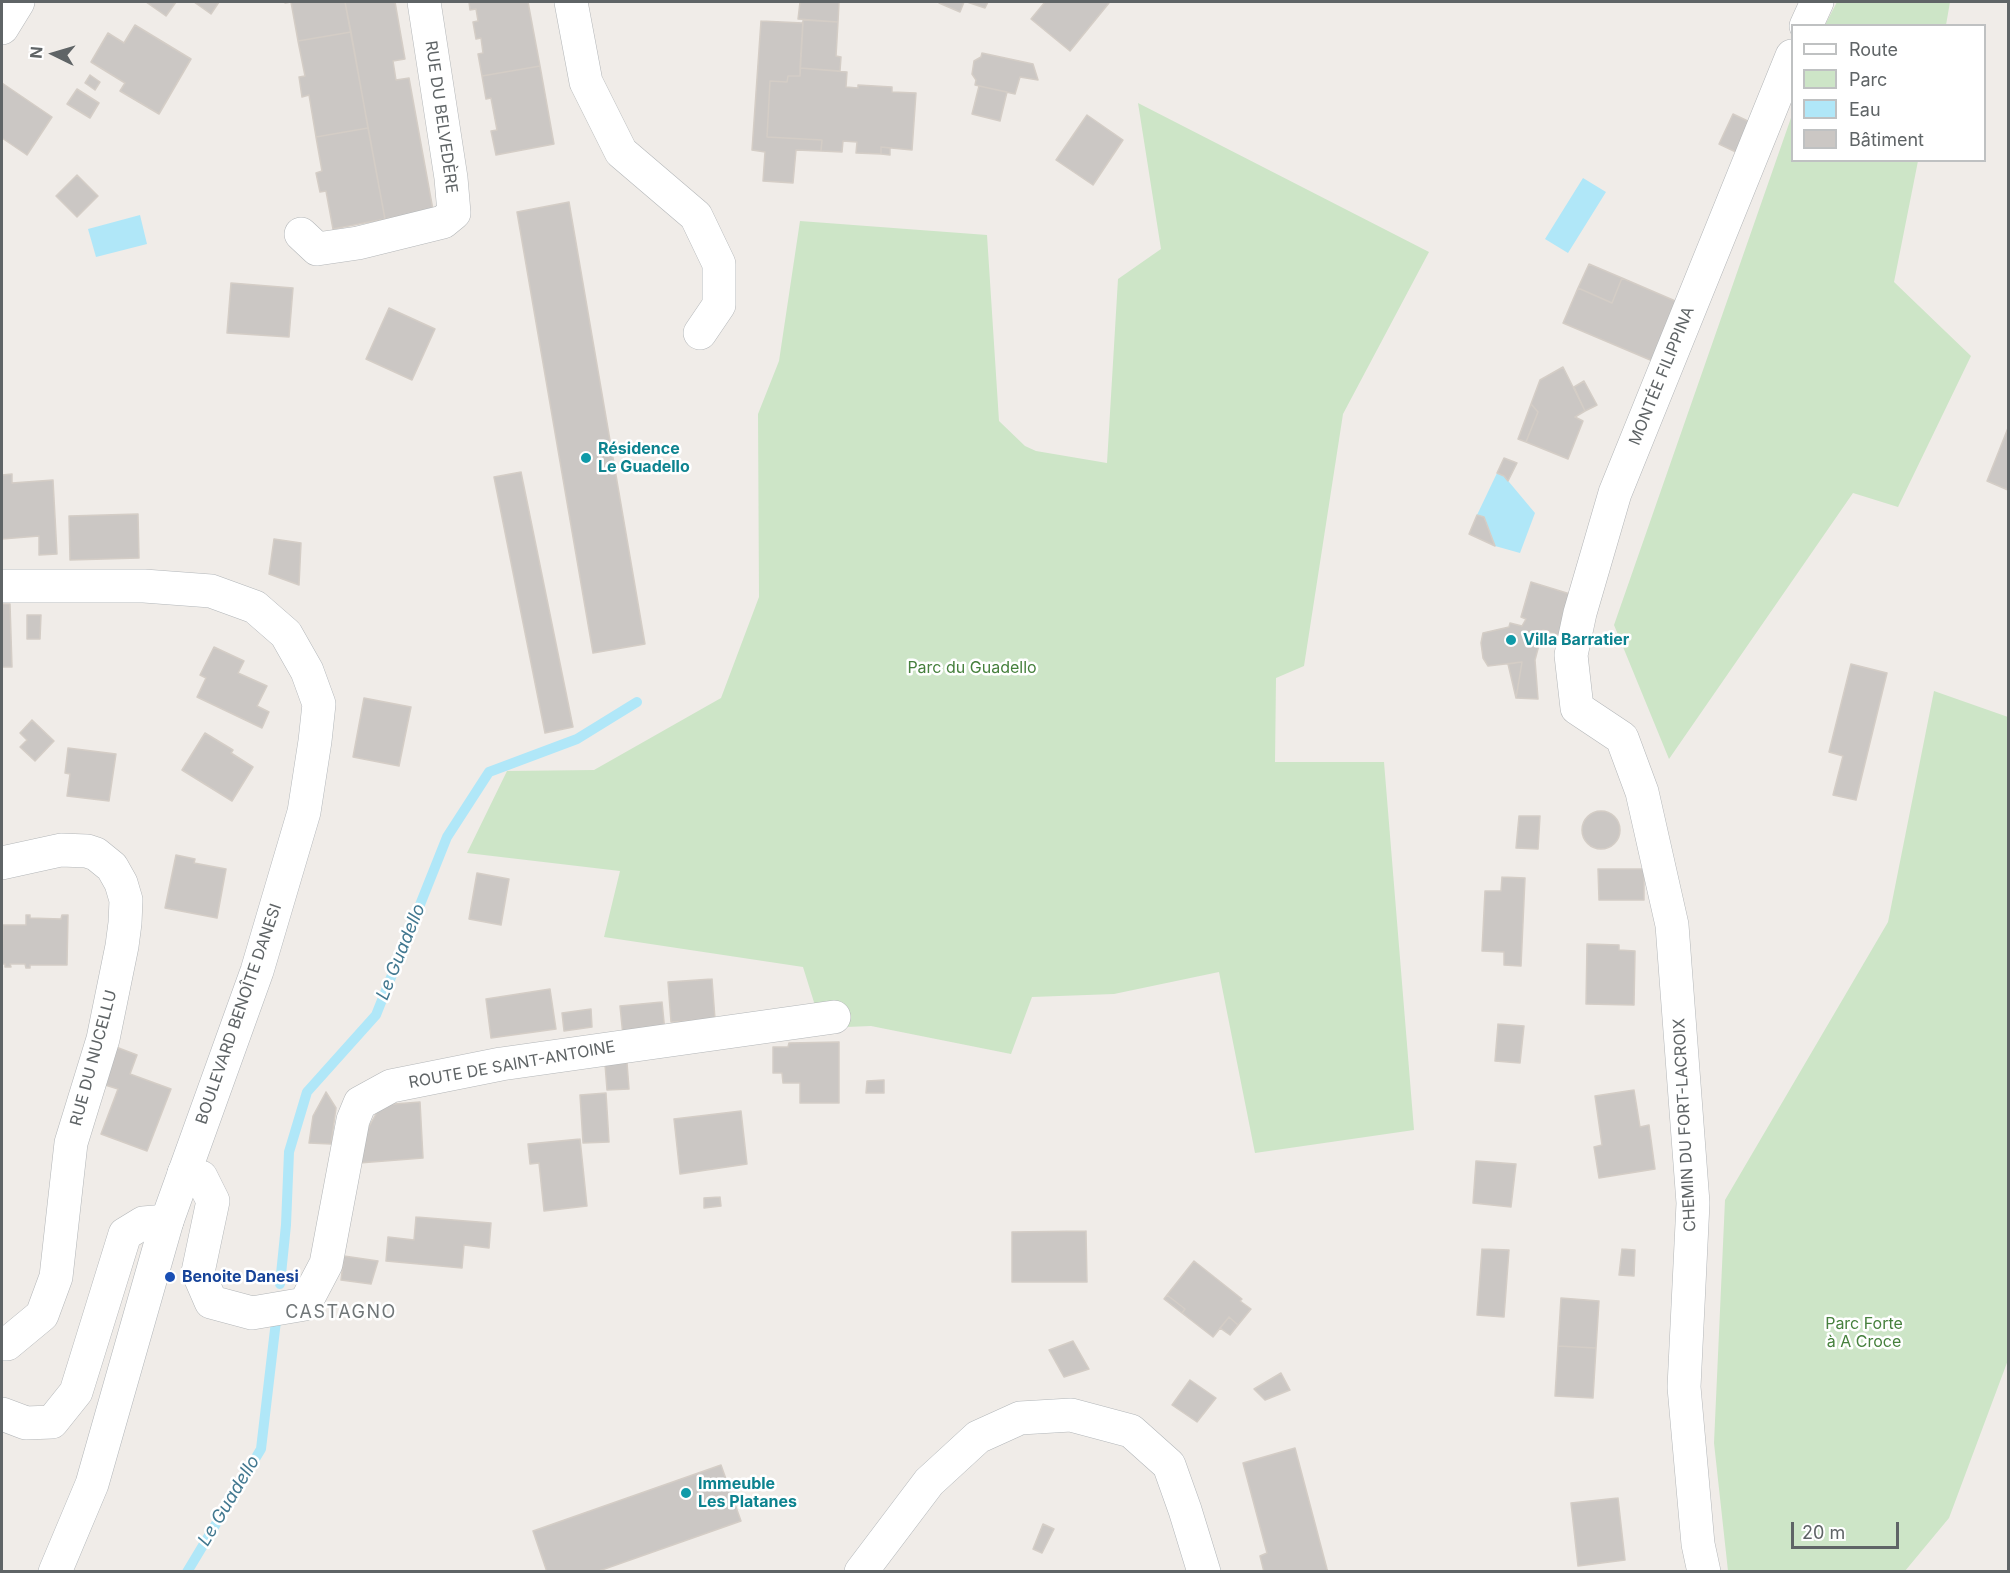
<!DOCTYPE html>
<html>
<head>
<meta charset="utf-8">
<style>
	body { margin:0 }
	#map { position:relative; width:2010px; height:1573px; overflow:hidden; background:#f0ece8; font-family:Inter,sans-serif }
	canvas { display:block }
	.frame { position:absolute; inset:0; border:3px solid #5f6466; pointer-events:none }
	.legend { position:absolute; left:1791px; top:24px; width:195px; height:138px; box-sizing:border-box; background:#fff; border:2px solid #bfc1c2; margin:0; padding:8px 10px; list-style:none; font-size:18px; color:#5f6466 }
	.legend li { display:flex; align-items:center; gap:12px; height:30px }
	.legend b { width:30px; border:2px solid #bfc1c2 }
	.north { position:absolute; left:24px; top:24px; width:60px; height:60px; -webkit-text-stroke:4px #fff; paint-order:stroke; rotate:275deg; font-size:16px; font-weight:700; line-height:24px; text-align:center; color:#5f6466 }
	.north::after { content:''; display:block; margin:auto; width:21px; height:27px; background:#5f6466; clip-path:polygon(50% 0,100% 100%,50% 72%,0 100%) }
	.scale { position:absolute; left:1791px; top:1522px; width:108px; height:27px; box-sizing:border-box; border:3px solid #5f6466; border-top:0; padding-left:8px; font-size:18px; line-height:21px; white-space:nowrap; color:#5f6466; -webkit-text-stroke:4px #fff; paint-order:stroke }
</style>
</head>
<body>
<div id="map">
<canvas width="2010" height="1573"></canvas>
<div class="frame"></div>
<ul class="legend">
<li><b style="height:8px;background:#fff"></b>Route</li>
<li><b style="height:16px;background:#cde5c7"></b>Parc</li>
<li><b style="height:16px;background:#b0e7f8"></b>Eau</li>
<li><b style="height:16px;background:#cbc7c4"></b>Bâtiment</li>
</ul>
<div class="north">N</div>
<div class="scale">20 m</div>
</div>
<script>
const c = document.querySelector('canvas').getContext('2d');
c.lineJoin = 'round';
function paint(path, color) { c.fillStyle = color; c.fill(path, 'evenodd'); }
const shape = rows => new Path2D(rows.map(r => 'M' + r).join(''));
function trace(path, color, width, dash) { c.strokeStyle = color; c.lineWidth = width; c.lineCap = dash ? 'butt' : 'round'; c.setLineDash(dash || []); c.stroke(path); }
function write(font, color, halo, rows, align = 'center') {
  c.font = font + ' Inter,sans-serif'; c.lineWidth = 5; c.setLineDash([]); c.textBaseline = 'middle'; c.strokeStyle = halo; c.fillStyle = color; for (const [text, x, y, turn = 0] of rows) {
    c.save(); c.translate(x, y); c.rotate((+turn || 0) * Math.PI / 180); c.textAlign = isNaN(turn) ? turn : align; if (halo) c.strokeText(text, 0, 0); c.fillText(text, 0, 0); c.restore();
  }
}
paint(shape([
	[1837,2,1950,2,1946,25,1825,25],
	[1138,103,1429,252,1343,414,1304,666,1276,678,1275,762,1384,762,1414,1130,1255,1153,1219,972,1114,994,1032,997,1011,1054,871,1026,822,1028,803,967,604,937,620,871,467,853,507,771,594,770,721,698,759,597,758,414,779,361,800,221,987,235,999,421,1025,446,1036,451,1107,463,1118,279,1161,249],
	[1792,115,1792,160,1918,161,1894,282,1971,356,1898,507,1853,493,1669,759,1614,625],
	[1934,691,2008,717,2008,1360,1949,1518,1905,1571,1728,1571,1714,1443,1725,1200,1888,922]
]), '#cde5c7');
paint(shape([
	[1583,178,1606,192,1568,253,1545,239],
	[140,215,147,244,96,257,88,229],
	[1497,473,1504,476,1535,513,1520,553,1495,546,1484,518,1477,515]
]), '#b0e7f8');
trace(shape([
	[280,1284,286,1225,289,1152,307,1092,376,1015,447,837,489,772,577,739,637,702],
	[187,1572,261,1449,276,1321]
]), '#b0e7f8', 10);
const building = shape([
	[146,2,176,2,166,16,146,2],
	[194,2,219,2,211,14,194,2],
	[285,2,345,2,351,32,298,41,291,2,285,3,285,2],
	[345,2,395,2,405,59,393,61,396,80,409,78,433,210,385,219,345,2],
	[469,2,528,2,540,66,482,76,478,54,483,53,481,38,476,39,473,22,478,21,476,9,470,10,469,2],
	[800,2,839,2,838,22,798,19,800,2],
	[940,2,964,2,960,12,939,3,940,2],
	[967,2,988,2,985,8,967,2],
	[1045,2,1107,2,1109,3,1070,51,1031,19,1045,2],
	[803,20,838,22,836,56,841,57,840,71,800,68,803,20],
	[761,21,803,23,800,76,788,76,787,82,770,81,767,137,822,140,821,151,796,150,793,183,763,181,765,152,752,150,761,21],
	[135,25,191,59,159,114,120,91,125,83,91,62,108,33,124,43,135,25],
	[351,32,368,128,316,137,309,95,302,97,299,77,305,76,298,41,351,32],
	[982,53,1033,64,1038,80,1020,77,1015,94,975,85,976,80,972,74,974,61,981,57,982,53],
	[540,66,554,144,496,155,491,131,497,130,491,98,486,99,482,76,540,66],
	[800,68,847,72,846,87,858,88,858,85,892,87,892,92,916,93,912,150,881,147,881,154,856,153,857,142,843,141,842,152,821,151,822,140,767,137,770,81,787,82,788,76,800,76,800,68],
	[90,75,100,82,95,90,85,83,90,75],
	[2,83,52,117,27,155,2,138,2,83],
	[979,86,1007,92,1000,121,972,114,979,86],
	[77,89,99,103,90,118,67,104,77,89],
	[1733,114,1752,123,1738,153,1719,144,1733,114],
	[1087,115,1123,140,1093,185,1056,160,1087,115],
	[368,128,385,219,333,229,326,191,320,192,316,173,322,171,316,137,368,128],
	[881,147,890,148,890,155,881,154,881,147],
	[77,175,98,196,77,217,56,196,77,175],
	[569,202,645,644,593,653,517,212,569,202],
	[1589,264,1622,278,1612,303,1578,288,1589,264],
	[1622,278,1680,303,1655,362,1563,323,1578,288,1612,303,1622,278],
	[231,283,293,288,289,337,227,333,231,283],
	[389,308,435,329,412,380,366,359,389,308],
	[1563,367,1585,411,1575,417,1583,421,1568,459,1526,442,1538,412,1531,404,1540,380,1563,367],
	[1584,381,1597,405,1585,411,1574,387,1584,381],
	[1531,404,1538,412,1526,442,1518,439,1531,404],
	[2008,428,2008,490,1987,481,2008,428],
	[1504,458,1517,463,1508,481,1504,476,1497,473,1504,458],
	[521,472,573,727,545,733,494,477,521,472],
	[12,474,12,483,53,480,57,554,39,555,39,536,2,539,2,475,12,474],
	[138,514,139,558,70,560,69,516,138,514],
	[1477,515,1484,517,1495,546,1469,534,1477,515],
	[274,539,301,543,299,585,269,574,274,539],
	[1531,582,1570,594,1560,636,1543,630,1535,660,1538,699,1516,698,1522,662,1488,666,1483,658,1481,643,1483,633,1509,627,1510,623,1522,626,1526,619,1521,617,1531,582],
	[2,604,10,604,12,667,2,667,2,604],
	[27,615,41,615,40,639,27,639,27,615],
	[214,647,244,661,238,673,267,686,257,706,269,712,262,728,197,697,206,678,200,675,214,647],
	[1522,662,1516,698,1508,664,1522,662],
	[1851,664,1887,673,1856,800,1833,795,1843,756,1829,752,1851,664],
	[364,698,411,707,399,766,353,757,364,698],
	[32,720,54,741,35,761,20,747,27,740,20,733,32,720],
	[205,733,233,750,231,753,253,767,232,801,182,770,205,733],
	[68,748,116,754,109,801,67,796,70,774,65,773,68,748],
	'1582 830a19 19 0 1 1 38 0a19 19 0 1 1-38 0Z',
	[1519,816,1540,816,1538,849,1516,848,1519,816],
	[176,855,195,859,194,863,226,869,217,918,165,908,176,855],
	[1598,869,1644,869,1644,900,1599,900,1598,869],
	[477,873,509,879,501,925,469,919,477,873],
	[1502,877,1525,878,1521,966,1504,965,1504,952,1482,951,1485,891,1501,891,1502,877],
	[26,915,30,915,30,918,61,919,62,915,68,915,67,965,30,965,30,968,26,968,25,964,10,964,11,967,5,967,5,964,2,964,3,925,26,925,26,915],
	[1587,944,1619,945,1619,950,1635,951,1634,1005,1586,1004,1587,944],
	[712,979,715,1019,671,1022,668,982,712,979],
	[550,989,556,1029,491,1038,486,999,550,989],
	[662,1002,665,1032,623,1036,620,1006,662,1002],
	[591,1009,592,1027,564,1031,562,1013,591,1009],
	[1498,1024,1524,1026,1520,1063,1495,1061,1498,1024],
	[839,1042,839,1103,800,1103,800,1083,783,1083,782,1073,773,1073,773,1047,788,1047,789,1043,839,1042],
	[116,1047,137,1055,130,1074,171,1089,147,1151,101,1134,118,1089,102,1084,116,1047],
	[627,1063,629,1089,607,1090,605,1064,627,1063],
	[884,1080,884,1093,866,1093,867,1081,884,1080],
	[1634,1090,1640,1127,1649,1125,1655,1169,1599,1178,1594,1147,1602,1145,1595,1096,1634,1090],
	[326,1092,336,1108,331,1144,309,1143,313,1116,326,1092],
	[606,1093,609,1142,583,1143,580,1095,606,1093],
	[420,1102,423,1158,359,1163,366,1132,381,1105,420,1102],
	[741,1111,747,1164,680,1174,674,1119,741,1111],
	[580,1139,587,1206,544,1211,539,1163,530,1164,528,1144,580,1139],
	[1476,1161,1516,1164,1511,1207,1473,1203,1476,1161],
	[720,1197,721,1206,704,1208,704,1198,720,1197],
	[416,1217,491,1223,489,1248,464,1245,462,1268,386,1261,388,1237,414,1240,416,1217],
	[1086,1231,1087,1282,1012,1282,1012,1232,1086,1231],
	[1482,1249,1509,1250,1504,1317,1477,1315,1482,1249],
	[1622,1249,1635,1250,1634,1276,1619,1275,1622,1249],
	[344,1256,378,1261,371,1284,341,1280,344,1256],
	[1194,1261,1242,1299,1240,1301,1251,1309,1238,1325,1229,1317,1213,1337,1182,1313,1185,1309,1167,1295,1194,1261],
	[1167,1295,1185,1309,1182,1313,1164,1299,1167,1295],
	[1561,1298,1599,1301,1596,1348,1558,1346,1561,1298],
	[1229,1317,1238,1325,1230,1335,1220,1328,1229,1317],
	[1073,1341,1089,1369,1064,1377,1049,1350,1073,1341],
	[1558,1346,1596,1348,1593,1398,1555,1396,1558,1346],
	[1281,1373,1290,1390,1265,1400,1254,1389,1281,1373],
	[1190,1380,1216,1398,1197,1422,1172,1405,1190,1380],
	[1295,1448,1327,1569,1328,1572,1264,1572,1260,1556,1267,1553,1243,1463,1295,1448],
	[721,1465,741,1521,596,1572,547,1572,533,1531,721,1465],
	[1618,1498,1625,1560,1578,1566,1571,1503,1618,1498],
	[1043,1524,1054,1529,1042,1553,1033,1549,1043,1524]
]);
paint(building, '#cbc7c4');
trace(building, '#d4cdc6', 1.5);
const street = shape([
	[571,2,586,82,621,152,696,216,719,264,719,305,700,333],
	[1806,26,1817,2],
	[2,28,18,2],
	[301,234,317,249,358,243,443,222,454,213,451,178,424,2],
	[2,863,61,850,87,851,96,854,112,867,121,883,126,900,125,923,122,946,103,1039,71,1143,56,1277,42,1315,7,1344,2,1344],
	[184,1173,201,1177,213,1201,198,1272,211,1302,252,1313,305,1304,326,1264,353,1120,360,1103,391,1086,501,1064,834,1017],
	[2,1414,26,1423,52,1422,76,1392,125,1234,143,1223,167,1221],
	[1704,1572,1698,1544,1684,1387,1693,1203,1672,925,1642,792,1622,738,1577,708,1571,655,1580,613,1615,493,1792,56]
]);
const secondary = shape([
	[2,586,144,586,211,591,255,607,286,634,307,671,319,704,315,741,304,812,257,971,167,1221,92,1484,55,1572],
	[861,1572,929,1482,978,1437,1020,1418,1071,1415,1131,1431,1169,1465,1185,1510,1204,1572]
]);
trace(street, '#b3b6b8', 34);
trace(secondary, '#b2b6b9', 34);
trace(street, '#fff', 33);
trace(secondary, '#fff', 33);
for (const [x, y, r, color] of [
	[586,458,6,"#0f9aa8"],
	[1511,640,6,"#0f9aa8"],
	[170,1277,6,"#1a4fb4"],
	[686,1493,6,"#0f9aa8"]
]) { const dot = new Path2D(); dot.arc(x, y, r, 0, 2 * Math.PI); c.fillStyle = color; c.fill(dot); trace(dot, '#fff', 2); }
write('16px', '#5f6466', '#fff', [
	["RUE DU BELVEDÈRE",441,117,82],
	["MONTÉE FILIPPINA",1662,376,-68],
	["BOULEVARD BENOÎTE DANESI",239,1014,-71],
	["RUE DU NUCELLU",94,1058,-75],
	["ROUTE DE SAINT-ANTOINE",512,1065,-10],
	["CHEMIN DU FORT-LACROIX",1685,1125,-93]
]);
write('bold 16px', '#0d838f', '#fff', [
	["Résidence",598,449],
	["Le Guadello",598,467],
	["Villa Barratier",1523,640],
	["Immeuble",698,1484],
	["Les Platanes",698,1502]
], 'left');
write('16px', '#46803d', '#fff', [
	["Parc du Guadello",972,668],
	["Parc Forte",1864,1324],
	["à A Croce",1864,1342]
]);
write('bold 16px', '#164399', '#fff', [
	["Benoite Danesi",182,1277]
], 'left');
write('italic 18px', '#427890', '#fff', [
	["Le Guadello",401,952,-68],
	["Le Guadello",229,1501,-59]
]);
c.letterSpacing = '1.5px';
write('18px', '#707678', '#fff', [
	["CASTAGNO",341,1313]
]);
c.letterSpacing = '0px';
</script>
</body>
</html>
